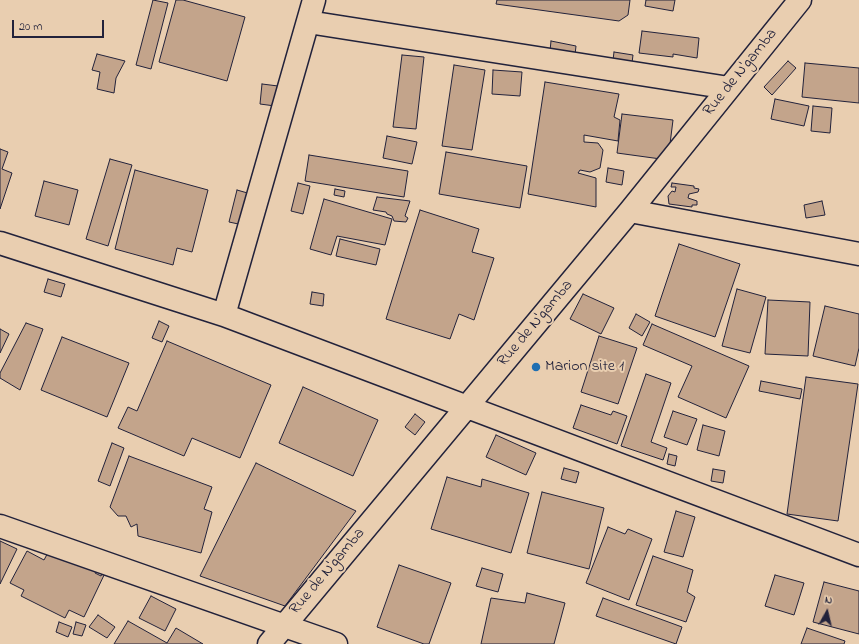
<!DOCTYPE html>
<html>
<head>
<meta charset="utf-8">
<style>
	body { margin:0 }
	#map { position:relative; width:859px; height:644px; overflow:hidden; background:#e9ceb0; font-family:"Indie Flower",sans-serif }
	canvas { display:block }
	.north { position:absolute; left:807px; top:592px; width:40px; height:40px; -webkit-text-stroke:3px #e9ceb0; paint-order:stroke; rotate:8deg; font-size:11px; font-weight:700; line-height:16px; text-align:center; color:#22223b }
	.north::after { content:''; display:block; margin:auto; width:14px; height:18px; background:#22223b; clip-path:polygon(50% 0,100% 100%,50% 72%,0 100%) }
	.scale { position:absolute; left:12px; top:20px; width:92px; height:18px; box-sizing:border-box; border:2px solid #22223b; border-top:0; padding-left:5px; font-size:12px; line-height:14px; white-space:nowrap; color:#22223b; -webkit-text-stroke:3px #e9ceb0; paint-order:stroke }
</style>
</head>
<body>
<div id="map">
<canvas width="859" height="644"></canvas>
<div class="north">N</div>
<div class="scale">20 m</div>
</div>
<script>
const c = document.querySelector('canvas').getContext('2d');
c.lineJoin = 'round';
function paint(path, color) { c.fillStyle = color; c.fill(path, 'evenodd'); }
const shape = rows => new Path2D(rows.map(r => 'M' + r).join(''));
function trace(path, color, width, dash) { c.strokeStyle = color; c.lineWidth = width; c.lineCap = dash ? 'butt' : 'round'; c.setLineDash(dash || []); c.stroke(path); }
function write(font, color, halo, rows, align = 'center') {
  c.font = font + ' "Indie Flower",sans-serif'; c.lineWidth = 4; c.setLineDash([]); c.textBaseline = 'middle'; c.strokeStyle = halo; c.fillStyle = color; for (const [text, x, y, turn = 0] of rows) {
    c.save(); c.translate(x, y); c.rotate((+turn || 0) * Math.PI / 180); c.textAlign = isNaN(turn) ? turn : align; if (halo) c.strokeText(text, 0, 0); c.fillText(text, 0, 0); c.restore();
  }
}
const building = shape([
	[153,0,168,3,151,69,136,65,153,0],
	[176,0,183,0,245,17,227,81,159,62,176,0],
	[497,0,630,0,628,15,619,21,496,4,497,0],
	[646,0,675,0,673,11,645,6,646,0],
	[642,31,699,38,697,58,673,54,673,57,639,53,642,31],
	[551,41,576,46,575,55,550,51,551,41],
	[614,52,633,55,632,63,613,60,614,52],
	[97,54,125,61,116,78,114,93,97,89,100,72,92,70,97,54],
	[402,55,424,57,416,129,393,127,402,55],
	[788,61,796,68,772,95,764,87,788,61],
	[805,63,859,68,859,103,802,97,805,63],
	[454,65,485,70,472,150,442,146,454,65],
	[493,70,522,72,520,96,492,94,493,70],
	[545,82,619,94,614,117,620,120,618,141,584,135,584,142,598,143,603,150,600,168,590,172,580,170,578,173,596,178,596,207,528,194,545,82],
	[262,84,278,86,275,106,260,104,262,84],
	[775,99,809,106,804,126,771,119,775,99],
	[813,106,832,108,830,133,811,131,813,106],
	[622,114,673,120,668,160,617,153,622,114],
	[387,136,417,142,412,164,383,158,387,136],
	[0,149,8,152,2,169,12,173,0,209,0,149],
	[446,152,527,166,520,208,439,194,446,152],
	[309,155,408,171,404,197,305,181,309,155],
	[110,159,132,165,108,246,86,239,110,159],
	[608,168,624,171,622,185,606,182,608,168],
	[135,170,208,190,192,252,177,248,173,265,115,249,135,170],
	[44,181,78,190,69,225,35,216,44,181],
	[298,183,310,186,303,214,291,211,298,183],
	[672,183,694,186,694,188,699,189,698,192,689,194,688,198,697,201,697,205,692,205,692,207,669,204,668,196,672,191,675,192,676,187,671,187,672,183],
	[335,189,345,191,344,197,334,195,335,189],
	[237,190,251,194,243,225,229,222,237,190],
	[377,197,410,201,405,216,408,218,406,222,394,221,392,216,387,214,386,212,373,210,377,197],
	[324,199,392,219,385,245,337,236,331,255,310,249,324,199],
	[822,201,825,215,806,218,804,205,822,201],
	[420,210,479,229,472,252,494,258,474,320,459,314,450,339,386,319,420,210],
	[340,239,380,249,376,265,336,256,340,239],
	[679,244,740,264,715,337,655,316,679,244],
	[48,279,65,284,61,297,44,292,48,279],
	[737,289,766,297,750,353,722,346,737,289],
	[312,292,324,294,323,306,310,304,312,292],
	[583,294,614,308,601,334,570,319,583,294],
	[768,300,810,302,808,356,765,354,768,300],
	[825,306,859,314,859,348,855,366,813,356,825,306],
	[636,314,650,322,642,336,629,328,636,314],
	[159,321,169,326,162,342,152,338,159,321],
	[26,323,43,329,20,390,0,378,0,373,26,323],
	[652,324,749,366,726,418,678,397,692,366,643,345,652,324],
	[0,329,9,334,0,353,0,329],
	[599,336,637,348,618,404,581,392,599,336],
	[62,337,129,363,107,417,41,390,62,337],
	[167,341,271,385,240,458,192,438,184,456,118,428,128,407,137,411,167,341],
	[646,374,671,383,651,442,667,448,663,460,621,446,646,374],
	[806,377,858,384,838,521,787,514,806,377],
	[761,381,802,389,800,399,759,391,761,381],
	[303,387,378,420,353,476,279,443,303,387],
	[581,405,611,415,613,411,627,416,617,444,573,428,581,405],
	[673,411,697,419,687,445,664,437,673,411],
	[415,414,425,422,415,435,405,427,415,414],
	[703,425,725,431,719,456,697,450,703,425],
	[496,435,536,453,526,475,486,457,496,435],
	[112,443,124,448,110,486,98,481,112,443],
	[669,454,677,456,675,466,667,464,669,454],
	[129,456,212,487,204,509,212,512,201,553,138,536,137,524,131,527,126,516,118,516,110,507,129,456],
	[256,463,356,511,285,606,200,576,256,463],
	[564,468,579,472,576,483,561,479,564,468],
	[713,469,725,471,723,483,711,481,713,469],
	[447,477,481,487,482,479,529,493,511,553,431,529,447,477],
	[542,492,604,508,589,569,527,553,542,492],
	[676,511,695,517,683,557,664,552,676,511],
	[608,527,625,534,628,529,652,539,629,600,586,583,608,527],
	[0,541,17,549,0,584,0,541],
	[51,547,97,569,95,573,101,576,104,570,106,571,84,617,69,610,65,618,21,596,24,590,10,583,27,551,44,560,51,547],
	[653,556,693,570,687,592,695,597,686,622,636,605,653,556],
	[399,565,451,583,429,644,424,644,377,627,399,565],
	[482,568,503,574,498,592,476,586,482,568],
	[775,575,804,583,794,615,765,606,775,575],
	[824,582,859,591,859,634,813,622,824,582],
	[527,593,565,603,554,644,481,644,491,598,525,603,527,593],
	[151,596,176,609,165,631,139,618,151,596],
	[603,598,682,627,676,644,596,616,603,598],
	[98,615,115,627,107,638,89,627,98,615],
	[128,621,167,643,176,628,203,644,114,644,128,621],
	[59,622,72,627,68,637,56,632,59,622],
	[76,622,86,625,82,636,73,634,76,622],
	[807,628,845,641,844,644,801,644,807,628]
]);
paint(building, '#c3a48b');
trace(building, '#22223b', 1);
const minor = shape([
	[308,22,729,88],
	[630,211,859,254],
	[0,243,224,315,859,555],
	[224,315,314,0],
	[0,526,336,644],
	[269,644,630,211,800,0]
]);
trace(minor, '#22223b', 25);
trace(minor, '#e9ceb0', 22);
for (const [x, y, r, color] of [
	[536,367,5,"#1f6fb2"]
]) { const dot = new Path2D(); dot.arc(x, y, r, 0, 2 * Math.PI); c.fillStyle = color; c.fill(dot); trace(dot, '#e9ceb0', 1.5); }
write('16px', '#22223b', '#e9ceb0', [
	["Rue de N'gamba",741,73,-51],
	["Rue de N'gamba",536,324,-50],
	["Rue de N'gamba",328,572,-50]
]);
write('16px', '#22223b', '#e9ceb0', [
	["Marion site 1",545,367]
], 'left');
</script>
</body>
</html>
